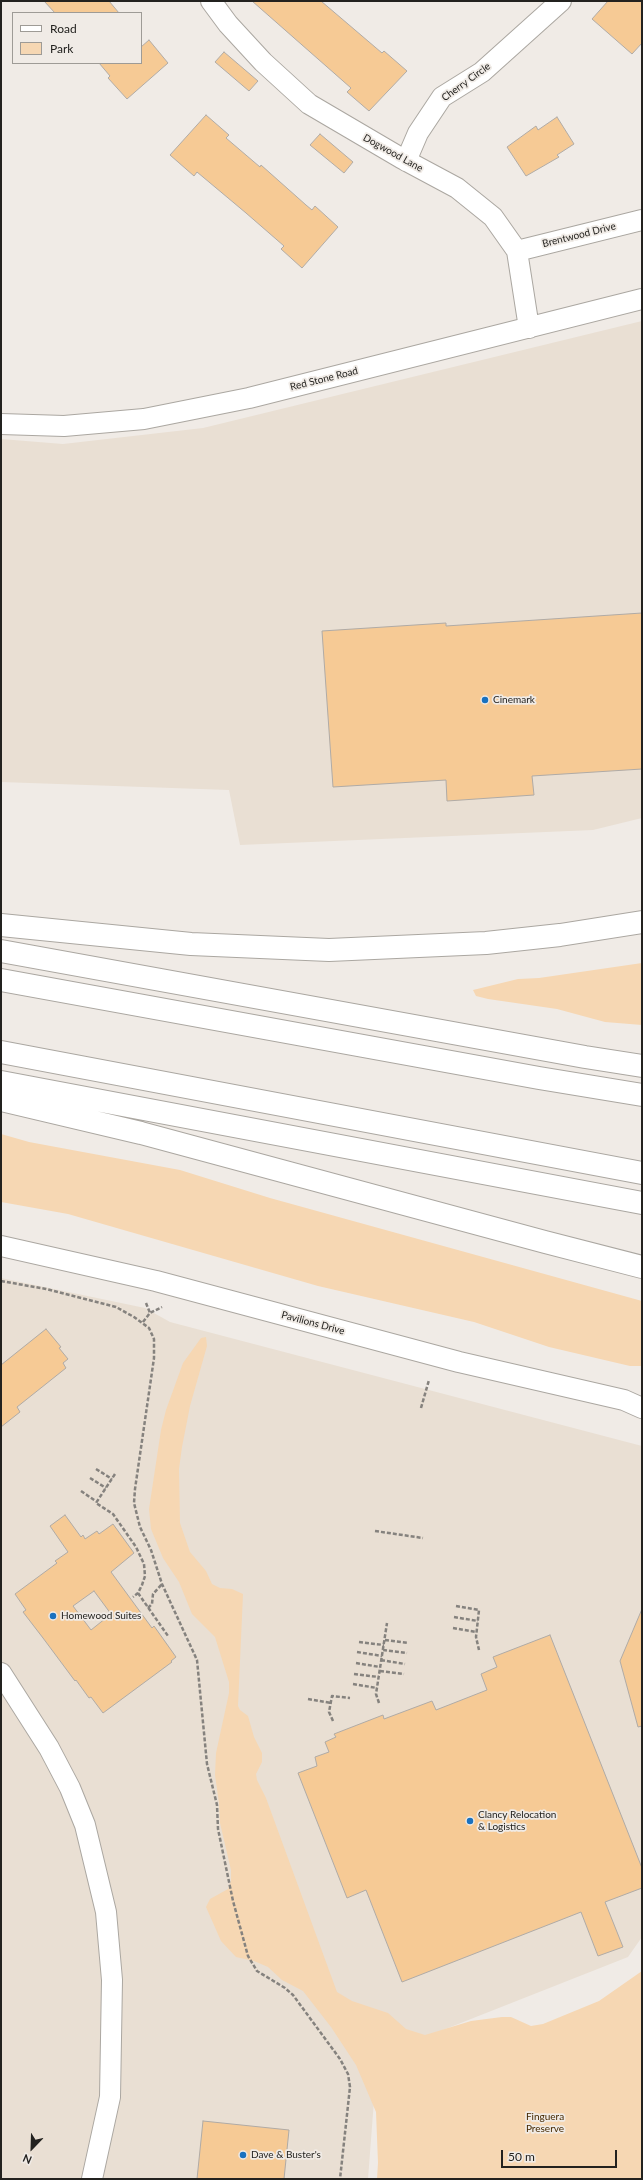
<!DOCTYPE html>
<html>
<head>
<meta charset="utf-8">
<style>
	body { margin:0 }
	#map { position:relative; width:643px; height:2180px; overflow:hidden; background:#f0ebe6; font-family:Lato,sans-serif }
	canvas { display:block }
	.frame { position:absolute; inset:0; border:2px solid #23221f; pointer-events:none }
	.legend { position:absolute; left:12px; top:12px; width:130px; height:52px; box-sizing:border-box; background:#f0ebe6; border:1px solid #9e9b96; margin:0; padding:5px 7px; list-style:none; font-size:12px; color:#23221f }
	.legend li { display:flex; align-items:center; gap:8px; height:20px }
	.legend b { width:20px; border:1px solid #9e9b96 }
	.north { position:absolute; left:12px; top:2128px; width:40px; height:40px; -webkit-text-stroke:3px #f0ebe6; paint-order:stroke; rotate:203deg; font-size:11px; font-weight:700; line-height:16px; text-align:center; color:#23221f }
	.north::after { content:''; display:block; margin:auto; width:14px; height:18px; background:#23221f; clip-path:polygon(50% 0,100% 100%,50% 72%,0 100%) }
	.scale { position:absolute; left:501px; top:2150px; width:116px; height:18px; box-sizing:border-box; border:2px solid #23221f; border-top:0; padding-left:5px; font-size:12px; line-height:14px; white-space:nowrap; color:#23221f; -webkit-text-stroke:3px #f0ebe6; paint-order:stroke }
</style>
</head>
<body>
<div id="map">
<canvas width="643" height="2180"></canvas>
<div class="frame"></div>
<ul class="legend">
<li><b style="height:5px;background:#fff"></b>Road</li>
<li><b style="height:11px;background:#f6d7b3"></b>Park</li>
</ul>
<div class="north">N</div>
<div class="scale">50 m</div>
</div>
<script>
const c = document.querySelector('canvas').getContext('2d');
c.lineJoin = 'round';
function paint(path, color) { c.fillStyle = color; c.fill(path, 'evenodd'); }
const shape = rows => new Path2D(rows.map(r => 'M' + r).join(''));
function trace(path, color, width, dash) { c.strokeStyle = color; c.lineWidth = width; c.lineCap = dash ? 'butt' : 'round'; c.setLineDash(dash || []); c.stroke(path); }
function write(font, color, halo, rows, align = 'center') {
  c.font = font + ' Lato,sans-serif'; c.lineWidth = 3.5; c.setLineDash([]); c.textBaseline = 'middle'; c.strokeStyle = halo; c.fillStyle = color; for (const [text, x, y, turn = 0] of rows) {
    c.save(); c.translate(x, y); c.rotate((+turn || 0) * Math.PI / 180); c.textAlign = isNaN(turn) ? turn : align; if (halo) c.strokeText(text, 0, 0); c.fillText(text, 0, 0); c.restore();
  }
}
paint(shape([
	[642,321,642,818,593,830,240,845,229,790,1,782,1,439,63,444,203,428],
	[1,1278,145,1308,170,1322,642,1446,642,1937,628,1957,405,2045,375,2087,368,2179,1,2179]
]), '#e9dfd3');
paint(shape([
	[642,963,642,1025,605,1022,557,1009,488,999,476,996,473,990,518,979,539,978],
	[1,1134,29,1142,180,1170,270,1198,642,1301,642,1366,630,1366,549,1347,474,1322,318,1286,68,1214,1,1202],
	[206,1337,207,1346,190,1406,182,1447,179,1469,180,1523,190,1552,206,1571,212,1584,220,1588,232,1589,243,1594,238,1706,240,1710,248,1716,254,1737,262,1753,262,1762,256,1774,257,1780,266,1798,337,1992,352,2001,388,2013,406,2029,425,2035,471,2021,502,2017,511,2017,531,2026,543,2024,599,2001,642,1971,642,2179,377,2179,378,2163,376,2112,356,2065,331,2027,303,1991,282,1980,268,1967,254,1961,236,1957,221,1941,206,1907,210,1899,228,1889,231,1881,231,1870,220,1823,219,1803,215,1775,216,1753,229,1693,229,1682,215,1637,192,1614,179,1582,163,1558,151,1529,149,1509,161,1430,166,1410,183,1363,201,1338]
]), '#f6d7b3');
const building = shape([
	[44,1,109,1,119,13,55,13,44,1],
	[252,1,321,1,382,53,384,51,407,71,369,111,347,92,351,88,252,1],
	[608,1,642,1,642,43,632,54,592,19,608,1],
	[149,40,168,63,127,99,108,78,110,76,99,63,141,63,141,47,149,40],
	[224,52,258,81,249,91,215,62,224,52],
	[206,115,229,135,226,138,260,167,261,165,306,205,312,210,315,206,338,227,302,268,281,249,284,246,246,213,197,172,194,176,170,155,206,115],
	[557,117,574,144,557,155,559,157,526,176,507,147,536,126,538,130,557,117],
	[320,134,353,162,344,173,310,145,320,134],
	[642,613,642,769,532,776,534,795,447,801,446,780,333,787,322,631,446,623,446,626,642,613],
	[46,1329,61,1347,59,1348,68,1359,63,1363,66,1368,17,1407,20,1412,1,1427,1,1365,46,1329],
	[65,1515,81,1537,83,1535,85,1539,97,1531,99,1534,113,1524,134,1553,111,1572,152,1628,154,1626,176,1657,171,1661,172,1662,103,1713,91,1697,89,1698,76,1680,75,1681,43,1638,23,1612,26,1610,15,1594,57,1563,55,1561,68,1552,50,1526,65,1515],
	[94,1591,111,1614,91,1630,73,1606,94,1591],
	[642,1609,642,1726,638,1727,620,1661,642,1609],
	[550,1635,642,1868,642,1888,605,1902,623,1947,598,1956,581,1912,402,1982,366,1890,347,1898,298,1773,317,1766,315,1757,329,1752,325,1742,336,1737,334,1734,383,1715,384,1719,432,1701,436,1710,487,1690,481,1674,497,1667,493,1657,550,1635],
	[203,2121,289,2130,284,2179,197,2179,203,2121]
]);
paint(building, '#f6ca95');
trace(building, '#b0aba6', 1);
const minor = shape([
	[211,1,228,24,263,62,309,104,401,158,457,188,493,217,517,251,529,328],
	[406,161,418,133,442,97,482,72,561,1],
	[517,251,642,220],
	[1,424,64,426,144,419,249,398,642,299],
	[1,1246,156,1281,459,1362,624,1400,642,1408],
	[1,1673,49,1748,70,1788,85,1825,106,1912,112,1980,110,2097,92,2179]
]);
const highway = shape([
	[1,925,191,944,329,950,486,943,560,935,642,922],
	[1,951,585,1057,642,1066],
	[1,980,539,1078,642,1095],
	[1,1052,642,1173],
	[1,1082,642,1203],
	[1,1100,141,1133,545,1242,642,1267]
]);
trace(minor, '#aba7a1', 22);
trace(highway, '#aba7a1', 24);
trace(shape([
	[1,1281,46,1289,116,1307,134,1317,149,1328,154,1339,154,1358,135,1489,134,1503,140,1527,151,1550,162,1584,197,1660,207,1764,217,1805,218,1829,233,1901,248,1956,257,1971,285,1988,293,1995,340,2059,348,2074,350,2087,340,2179],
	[146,1303,150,1313],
	[143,1322,150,1313,162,1307],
	[421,1408,429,1380],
	[96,1469,112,1479],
	[115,1474,96,1503,113,1514,136,1547,144,1564,145,1576,142,1585,138,1593,133,1597],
	[90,1478,106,1488],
	[81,1491,97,1502],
	[375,1531,423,1538],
	[138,1593,168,1636],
	[456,1606,479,1610,476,1637,479,1650],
	[148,1608,152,1604,153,1594,162,1584],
	[454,1617,478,1621],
	[453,1628,476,1632],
	[385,1640,408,1643],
	[359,1642,384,1645],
	[383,1650,407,1653],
	[357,1652,382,1656],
	[381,1660,405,1664],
	[356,1663,380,1667],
	[380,1671,404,1674],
	[354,1674,379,1677],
	[353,1684,377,1688],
	[308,1699,331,1703],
	[379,1703,376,1694,387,1623],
	[333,1721,329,1712,332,1696,350,1698]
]), '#85827e', 2.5, [4, 2]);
trace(minor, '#fff', 20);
trace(highway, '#fff', 22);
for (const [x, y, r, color] of [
	[485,700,4,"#1971bf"],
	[53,1616,4,"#1971bf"],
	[470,1821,4,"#1971bf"],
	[243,2155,4,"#1971bf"]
]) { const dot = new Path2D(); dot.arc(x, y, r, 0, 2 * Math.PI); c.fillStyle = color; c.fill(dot); trace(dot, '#f0ebe6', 1.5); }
write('10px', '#23221f', '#f0ebe6', [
	["Cherry Circle",466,82,-36],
	["Dogwood Lane",393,153,29],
	["Brentwood Drive",579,235,-14],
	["Red Stone Road",324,379,-14],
	["Pavilions Drive",313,1323,15]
]);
write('10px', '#23221f', '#f0ebe6', [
	["Cinemark",493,700],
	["Homewood Suites",61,1616],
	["Clancy Relocation",478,1815],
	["& Logistics",478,1827],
	["Dave & Buster's",251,2155]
], 'left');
write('10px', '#452900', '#f0ebe6', [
	["Finguera",545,2117],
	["Preserve",545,2129]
]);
</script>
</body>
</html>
